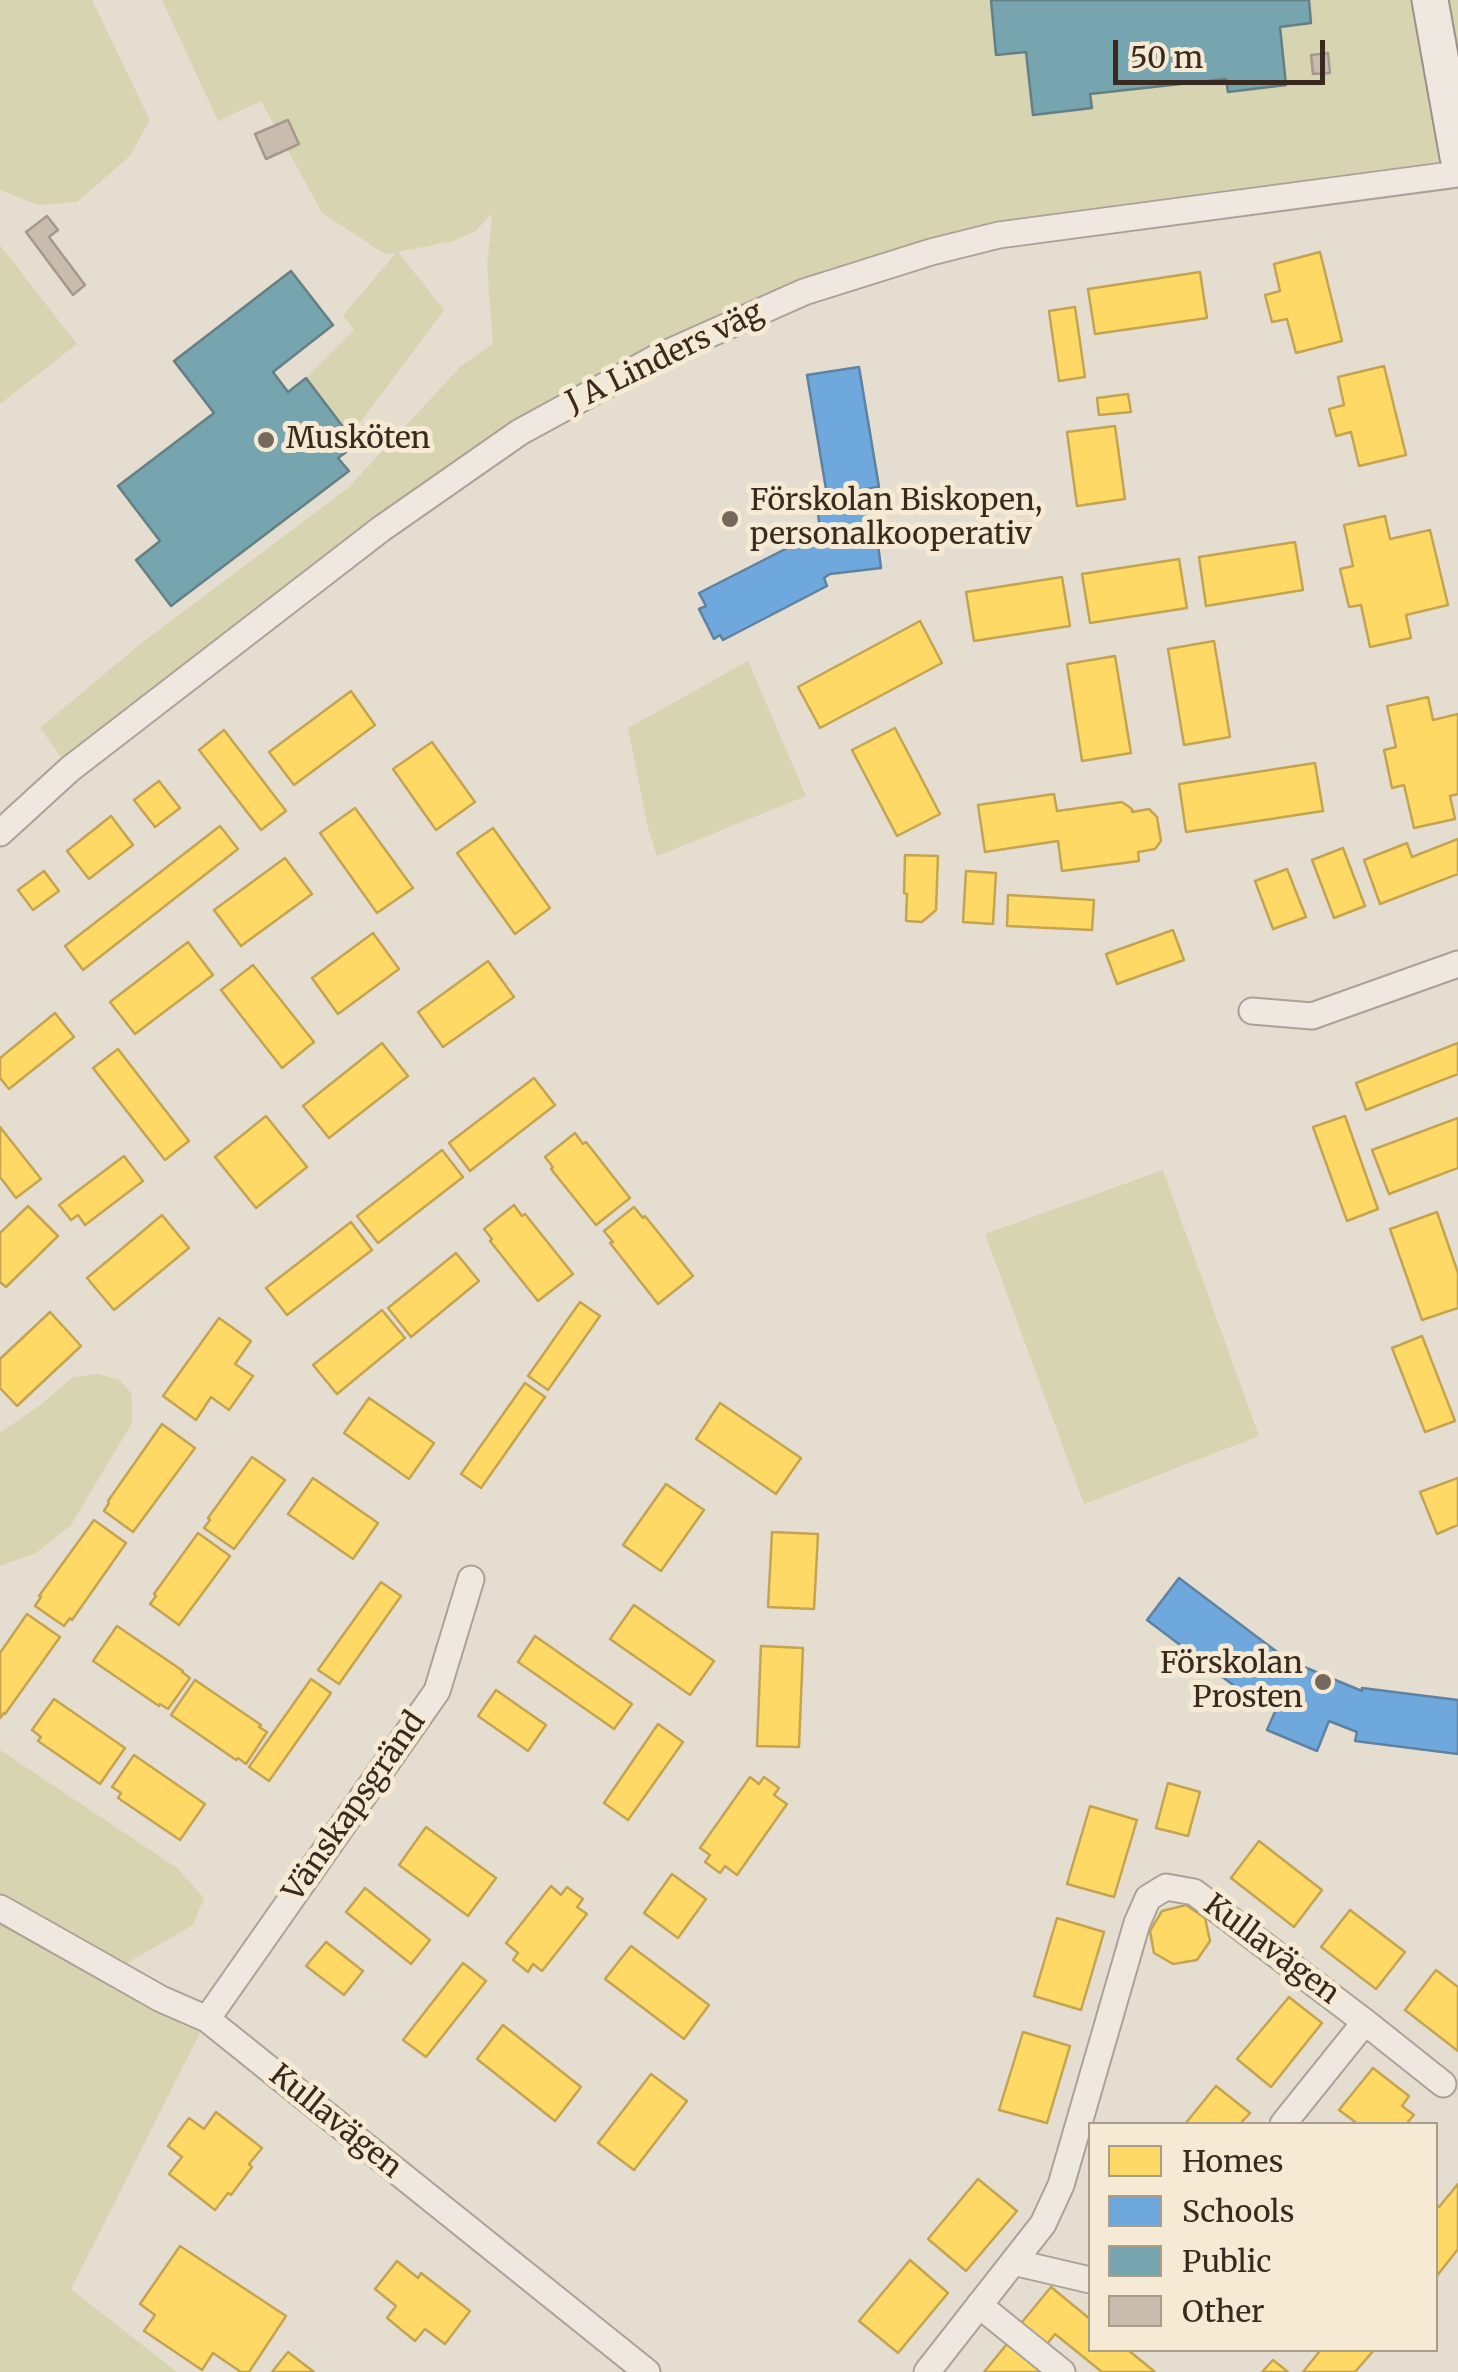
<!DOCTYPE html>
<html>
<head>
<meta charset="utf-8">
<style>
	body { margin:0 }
	#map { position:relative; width:1458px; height:2372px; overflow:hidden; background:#e5ddcf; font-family:Merriweather,serif }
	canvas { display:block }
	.legend { position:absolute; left:1088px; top:2122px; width:350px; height:230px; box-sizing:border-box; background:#f6ead4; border:2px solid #ab9d8b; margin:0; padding:12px 18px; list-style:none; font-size:30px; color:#3a291e }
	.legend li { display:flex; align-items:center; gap:20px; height:50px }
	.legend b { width:50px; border:2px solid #ab9d8b }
	.scale { position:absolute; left:1113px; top:40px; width:212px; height:45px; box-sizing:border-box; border:5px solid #3a291e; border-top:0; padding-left:12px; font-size:30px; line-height:35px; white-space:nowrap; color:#3a291e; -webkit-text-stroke:8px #f6ead4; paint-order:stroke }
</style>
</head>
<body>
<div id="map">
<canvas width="1458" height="2372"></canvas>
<ul class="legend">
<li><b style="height:28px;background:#ffd966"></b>Homes</li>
<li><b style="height:28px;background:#6fa8dc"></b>Schools</li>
<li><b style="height:28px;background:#76a5af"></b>Public</li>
<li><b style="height:28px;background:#cabbaf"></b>Other</li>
</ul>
<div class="scale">50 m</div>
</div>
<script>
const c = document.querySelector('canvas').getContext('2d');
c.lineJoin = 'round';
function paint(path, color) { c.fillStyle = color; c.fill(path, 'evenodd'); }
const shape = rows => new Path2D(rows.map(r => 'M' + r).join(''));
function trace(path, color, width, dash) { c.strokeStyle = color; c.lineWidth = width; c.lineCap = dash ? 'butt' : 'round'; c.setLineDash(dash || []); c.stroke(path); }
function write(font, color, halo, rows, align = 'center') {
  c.font = font + ' Merriweather,serif'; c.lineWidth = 10; c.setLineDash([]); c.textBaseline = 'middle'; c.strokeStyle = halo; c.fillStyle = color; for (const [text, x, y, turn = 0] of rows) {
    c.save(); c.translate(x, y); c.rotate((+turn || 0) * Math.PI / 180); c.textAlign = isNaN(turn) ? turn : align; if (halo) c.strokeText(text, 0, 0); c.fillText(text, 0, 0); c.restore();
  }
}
paint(shape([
	[0,0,92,0,150,120,130,156,77,202,38,205,0,190],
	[162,0,1458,0,1458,174,1082,223,804,292,520,432,70,769,40,728,139,645,348,488,461,366,493,344,487,267,492,213,476,231,453,241,398,252,444,310,350,436,306,378,354,330,343,315,396,253,385,254,322,213,261,101,218,121],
	[0,245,77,344,0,404],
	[748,661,806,796,657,856,648,828,628,728],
	[1163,1170,1259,1436,1084,1504,985,1234],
	[98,1374,120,1380,132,1394,132,1423,71,1525,36,1553,0,1566,0,1433,40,1405,73,1377],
	[0,1750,177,1868,204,1898,193,1925,117,1969,207,2019,71,2289,177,2372,0,2372]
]), '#d7d5b1');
const homes = shape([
	[1320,252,1342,341,1296,353,1287,319,1272,322,1265,295,1280,291,1274,264,1320,252],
	[1200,272,1207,318,1095,334,1088,289,1200,272],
	[1075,307,1085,377,1059,381,1049,311,1075,307],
	[1384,366,1406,455,1359,466,1351,432,1336,436,1329,409,1344,405,1338,377,1384,366],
	[1128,394,1131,412,1099,415,1097,398,1128,394],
	[1115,426,1125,499,1077,506,1067,432,1115,426],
	[1385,516,1390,539,1430,530,1448,605,1406,615,1411,638,1370,647,1361,605,1349,607,1340,569,1353,566,1344,525,1385,516],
	[1295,542,1303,590,1206,606,1199,557,1295,542],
	[1179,559,1187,608,1090,623,1082,574,1179,559],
	[1062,577,1070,626,974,641,966,592,1062,577],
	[920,621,942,663,820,728,798,687,920,621],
	[1214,641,1230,737,1184,745,1168,649,1214,641],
	[1115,656,1131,753,1082,761,1067,664,1115,656],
	[351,691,375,725,294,785,269,752,351,691],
	[1428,697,1433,720,1458,714,1458,794,1450,796,1455,819,1414,828,1404,785,1392,788,1384,750,1396,747,1387,706,1428,697],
	[895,728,940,814,897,836,852,750,895,728],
	[224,730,286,811,261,830,199,750,224,730],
	[432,742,475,802,436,830,393,769,432,742],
	[1315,763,1323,811,1186,832,1179,784,1315,763],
	[159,781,180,808,155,827,134,800,159,781],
	[1054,794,1057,811,1122,802,1132,809,1132,812,1149,809,1157,817,1161,841,1155,849,1138,852,1139,861,1062,871,1058,841,985,852,978,805,1054,794],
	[355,808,413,888,377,913,320,833,355,808],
	[111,816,133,845,89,879,67,851,111,816],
	[220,826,238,849,83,970,65,946,220,826],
	[493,828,550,908,515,934,457,853,493,828],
	[1458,839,1458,874,1380,904,1364,860,1407,843,1412,857,1458,839],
	[1343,848,1365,906,1334,918,1312,860,1343,848],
	[905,855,938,856,936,910,922,922,906,921,907,894,904,893,905,855],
	[285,858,312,894,241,946,214,910,285,858],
	[1287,869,1306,917,1273,929,1255,881,1287,869],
	[44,871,59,891,33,910,18,890,44,871],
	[966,871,996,873,993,924,963,922,966,871],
	[1008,895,1094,900,1092,930,1007,926,1008,895],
	[1173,930,1184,960,1117,984,1106,954,1173,930],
	[373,933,399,969,338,1014,312,978,373,933],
	[188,942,213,975,135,1034,110,1002,188,942],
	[488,961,514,997,443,1047,418,1012,488,961],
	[253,965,314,1042,282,1068,221,990,253,965],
	[55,1013,74,1037,9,1089,0,1078,0,1058,55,1013],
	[382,1043,408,1076,329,1138,303,1106,382,1043],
	[1458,1043,1458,1074,1366,1110,1356,1083,1458,1043],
	[118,1049,189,1141,165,1160,93,1068,118,1049],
	[534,1078,555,1105,470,1171,449,1143,534,1078],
	[266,1116,307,1167,256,1208,215,1157,266,1116],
	[1345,1116,1378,1209,1347,1221,1313,1127,1345,1116],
	[1458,1118,1458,1168,1389,1194,1372,1150,1458,1118],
	[0,1127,41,1179,16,1198,0,1177,0,1127],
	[575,1133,583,1144,586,1142,630,1198,596,1225,551,1169,553,1167,545,1157,575,1133],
	[442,1150,463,1177,378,1243,357,1216,442,1150],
	[124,1156,143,1181,85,1225,78,1215,71,1220,59,1205,124,1156],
	[514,1205,522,1216,525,1214,573,1274,538,1301,490,1241,492,1239,484,1229,514,1205],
	[28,1206,58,1236,6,1287,0,1282,0,1233,28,1206],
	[634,1207,643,1218,645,1216,693,1276,658,1304,610,1243,613,1242,604,1231,634,1207],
	[1437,1212,1458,1273,1458,1308,1422,1320,1390,1229,1437,1212],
	[162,1215,189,1248,114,1310,87,1278,162,1215],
	[351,1222,372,1250,287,1315,266,1288,351,1222],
	[456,1253,479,1281,411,1337,388,1308,456,1253],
	[580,1302,600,1316,548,1390,528,1376,580,1302],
	[382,1310,405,1338,337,1394,313,1365,382,1310],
	[50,1312,81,1346,17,1406,0,1388,0,1359,50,1312],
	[219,1318,251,1341,235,1364,253,1376,229,1410,211,1397,196,1420,163,1396,219,1318],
	[1422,1336,1455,1421,1425,1432,1392,1348,1422,1336],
	[525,1383,545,1397,481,1488,461,1474,525,1383],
	[369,1398,434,1443,409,1479,344,1433,369,1398],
	[720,1403,801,1458,776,1494,696,1439,720,1403],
	[162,1424,195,1448,133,1532,104,1511,109,1503,108,1501,162,1424],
	[252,1457,285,1480,234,1549,204,1528,210,1520,208,1518,252,1457],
	[313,1478,378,1523,353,1559,288,1514,313,1478],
	[1458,1478,1458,1525,1437,1534,1420,1492,1458,1478],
	[666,1484,704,1510,661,1571,623,1545,666,1484],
	[94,1520,126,1543,72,1620,70,1618,64,1626,35,1606,41,1597,39,1596,94,1520],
	[772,1532,818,1534,814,1609,768,1607,772,1532],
	[198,1533,230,1556,179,1625,150,1604,156,1596,154,1594,198,1533],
	[381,1582,401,1596,339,1684,318,1670,381,1582],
	[634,1605,714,1661,690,1695,610,1639,634,1605],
	[27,1614,60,1637,5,1714,4,1713,0,1718,0,1653,27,1614],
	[117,1626,183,1671,182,1672,190,1678,168,1709,160,1704,159,1706,93,1661,117,1626],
	[535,1636,632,1704,614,1729,518,1662,535,1636],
	[761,1646,803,1648,799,1747,757,1746,761,1646],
	[311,1679,331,1693,269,1781,249,1767,311,1679],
	[195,1680,261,1725,259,1727,267,1732,246,1764,238,1758,236,1760,171,1715,195,1680],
	[496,1690,546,1725,528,1751,478,1716,496,1690],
	[54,1699,125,1748,100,1784,38,1741,41,1737,32,1730,54,1699],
	[658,1724,683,1742,628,1820,604,1803,658,1724],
	[134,1755,205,1804,180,1840,118,1798,121,1793,112,1787,134,1755],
	[750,1777,759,1784,764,1777,779,1788,774,1795,787,1804,737,1875,725,1866,720,1873,705,1862,710,1855,700,1848,750,1777],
	[1168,1783,1200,1792,1188,1836,1156,1828,1168,1783],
	[1090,1806,1137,1820,1114,1897,1067,1884,1090,1806],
	[426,1827,496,1878,468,1916,399,1865,426,1827],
	[1259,1841,1322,1890,1294,1927,1231,1878,1259,1841],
	[672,1874,706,1899,678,1938,644,1913,672,1874],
	[551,1886,561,1895,567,1887,583,1899,577,1907,587,1914,542,1971,533,1964,528,1972,513,1960,518,1953,506,1943,551,1886],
	[365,1888,430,1940,411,1964,346,1912,365,1888],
	[1186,1905,1205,1918,1210,1941,1197,1960,1173,1964,1154,1953,1150,1931,1162,1911,1186,1905],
	[1350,1910,1405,1952,1376,1989,1321,1947,1350,1910],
	[1057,1918,1104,1932,1081,2010,1034,1996,1057,1918],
	[326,1942,363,1971,344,1995,306,1966,326,1942],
	[631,1946,709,2005,684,2039,605,1979,631,1946],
	[463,1963,486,1981,426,2057,403,2040,463,1963],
	[1436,1970,1458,1987,1458,2051,1405,2010,1436,1970],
	[1289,1997,1322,2023,1271,2087,1237,2059,1289,1997],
	[503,2025,581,2087,555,2121,477,2059,503,2025],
	[1023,2032,1070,2046,1047,2123,999,2110,1023,2032],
	[1373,2068,1409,2096,1402,2106,1414,2115,1406,2124,1358,2124,1339,2110,1373,2068],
	[651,2074,687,2101,634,2170,598,2143,651,2074],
	[1216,2086,1250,2113,1240,2124,1185,2124,1216,2086],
	[216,2112,262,2148,249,2164,252,2167,231,2195,228,2193,215,2210,169,2174,182,2157,168,2146,189,2118,204,2129,216,2112],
	[978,2179,1017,2211,966,2271,928,2239,978,2179],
	[1458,2184,1458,2249,1436,2277,1436,2204,1439,2207,1458,2184],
	[180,2246,286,2316,249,2372,241,2372,213,2353,202,2370,144,2331,155,2315,140,2304,180,2246],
	[910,2260,948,2293,898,2353,859,2321,910,2260],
	[397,2261,418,2278,421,2273,470,2311,445,2344,425,2329,415,2341,387,2318,396,2306,375,2289,397,2261],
	[1051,2287,1090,2319,1090,2350,1128,2350,1155,2372,1102,2372,1055,2334,1044,2348,1018,2327,1051,2287],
	[1011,2339,1050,2372,984,2372,1011,2339],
	[1316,2350,1374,2350,1355,2372,1303,2372,1319,2352,1316,2350],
	[288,2352,314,2372,272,2372,288,2352],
	[1273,2360,1288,2372,1262,2372,1273,2360]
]);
paint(homes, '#ffd966');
trace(homes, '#c4a450', 2.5);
const schools = shape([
	[859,367,879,487,853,491,854,499,872,497,881,568,830,574,824,578,827,586,723,640,720,635,714,639,699,609,706,606,699,593,803,540,808,547,821,539,817,505,832,502,831,495,827,495,807,375,859,367],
	[1179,1578,1281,1655,1280,1657,1362,1691,1362,1688,1458,1700,1458,1754,1355,1741,1357,1732,1329,1721,1317,1751,1267,1730,1280,1700,1255,1689,1249,1697,1147,1620,1179,1578]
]);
paint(schools, '#6fa8dc');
trace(schools, '#5f82a3', 2.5);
const public = shape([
	[991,0,1309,0,1311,23,1280,27,1286,85,1228,92,1226,79,1090,94,1092,108,1033,115,1026,52,996,55,991,0],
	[291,271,333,325,273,372,288,392,306,378,350,436,356,445,338,458,349,471,171,606,136,560,160,541,118,486,214,413,174,361,291,271]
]);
paint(public, '#76a5af');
trace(public, '#648084', 2.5);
const building = shape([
	[1328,53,1330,73,1313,74,1311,55,1328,53],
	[288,120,299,144,266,159,255,134,288,120],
	[47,216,58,230,49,237,85,285,73,295,26,232,47,216]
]);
paint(building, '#cabbaf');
trace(building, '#a6988d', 2.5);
const street = shape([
	[0,833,70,769,381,529,520,432,656,358,804,292,931,252,999,235,1458,174],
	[1252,1011,1312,1016,1458,964],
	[0,1908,161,1999,207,2019,647,2372],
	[207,2019,437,1691,471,1579],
	[1283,2124,1365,2022],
	[1013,2262,1090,2280],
	[979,2305,1062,2372],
	[927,2372,1043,2224,1061,2185,1137,1923,1148,1898,1166,1887,1194,1892,1365,2022,1443,2084]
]);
const secondary = shape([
	[1430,0,1458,157]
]);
trace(street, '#aba297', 29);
trace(secondary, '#9a9288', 39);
trace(street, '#eee8e0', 25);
trace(secondary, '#eee8e0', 35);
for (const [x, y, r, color] of [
	[266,440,10,"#76685c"],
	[730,519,10,"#76685c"],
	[1323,1682,10,"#76685c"]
]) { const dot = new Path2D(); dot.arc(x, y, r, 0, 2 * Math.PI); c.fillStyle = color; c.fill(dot); trace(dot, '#f6ead4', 4); }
write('30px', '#3a291e', '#f6ead4', [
	["J A Linders väg",665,358,-26],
	["Vänskapsgränd",355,1807,-55],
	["Kullavägen",1271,1950,37],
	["Kullavägen",335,2122,39]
]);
write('30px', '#3a291e', '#f6ead4', [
	["Musköten",286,440],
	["Förskolan Biskopen,",750,502],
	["personalkooperativ",750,536],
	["Förskolan",1303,1665,"right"],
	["Prosten",1303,1699,"right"]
], 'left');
</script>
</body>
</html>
